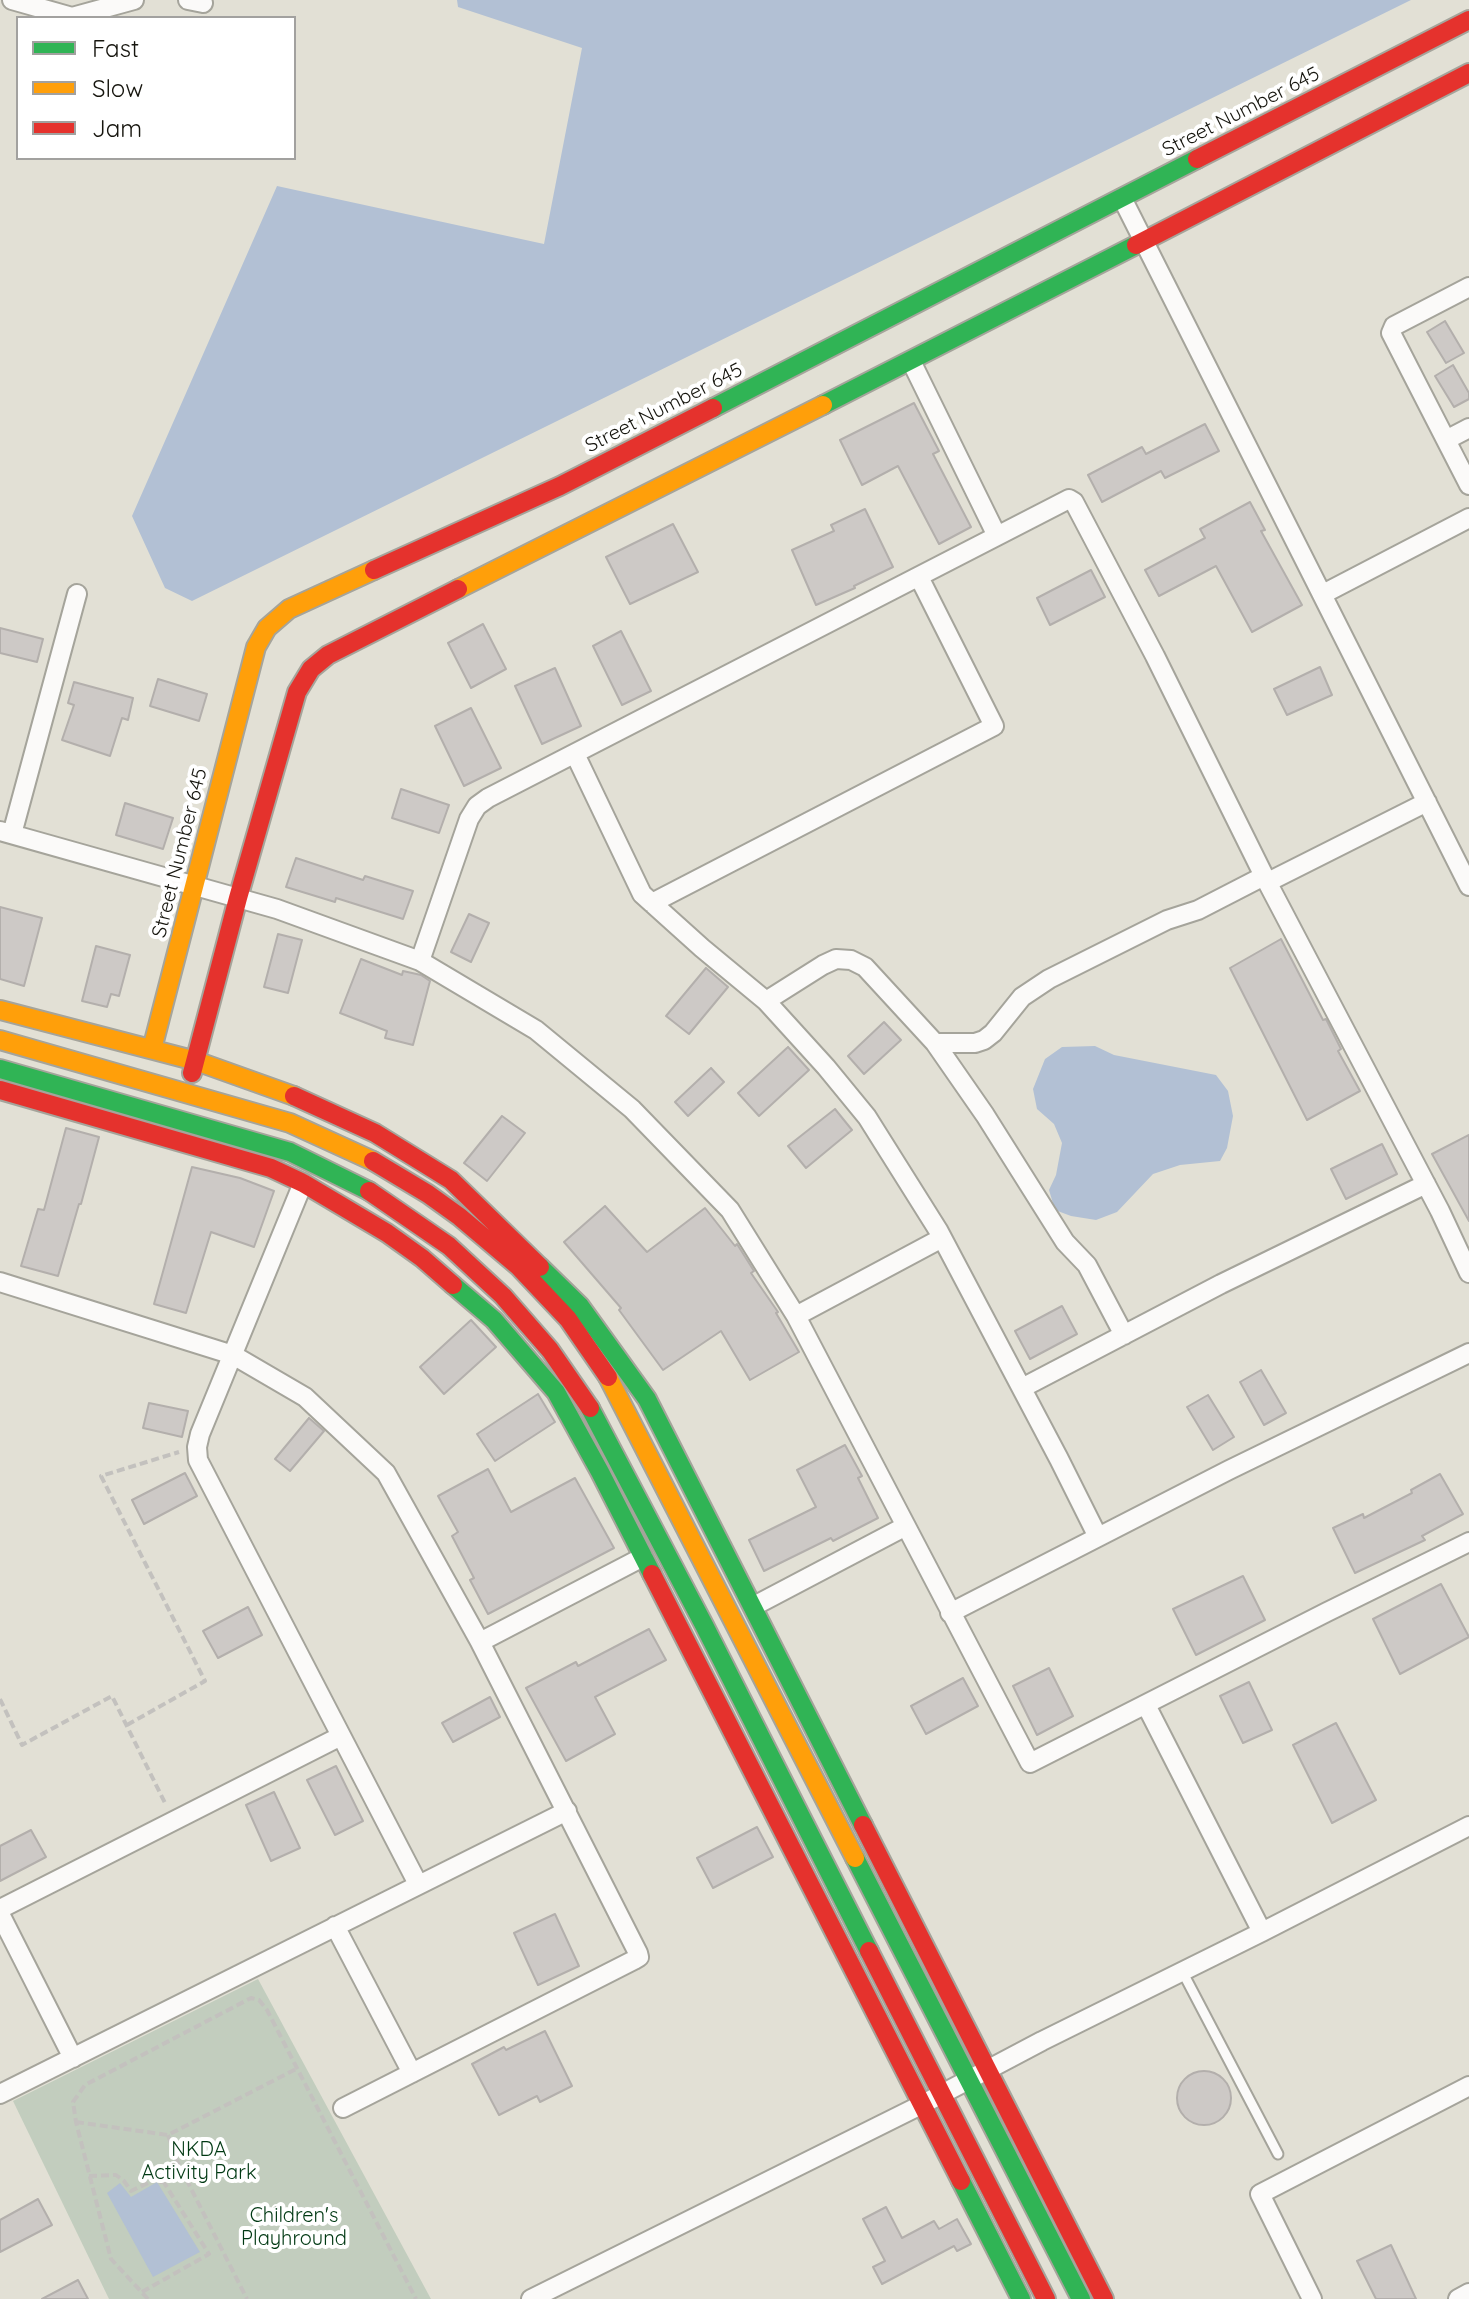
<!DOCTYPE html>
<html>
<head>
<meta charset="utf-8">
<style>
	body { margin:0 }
	#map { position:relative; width:1469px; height:2299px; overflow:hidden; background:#e2e0d5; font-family:Quicksand,sans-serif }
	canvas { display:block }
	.legend { position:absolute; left:16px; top:16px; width:280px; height:144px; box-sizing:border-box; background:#fff; border:2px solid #a2a19f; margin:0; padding:10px 14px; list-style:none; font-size:24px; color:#16150e }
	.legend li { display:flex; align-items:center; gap:16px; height:40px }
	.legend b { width:40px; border:2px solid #a2a19f }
</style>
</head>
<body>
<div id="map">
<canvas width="1469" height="2299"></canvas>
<ul class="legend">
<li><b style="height:10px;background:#30b455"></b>Fast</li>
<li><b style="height:10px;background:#ff9f0a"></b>Slow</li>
<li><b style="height:10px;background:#e5322d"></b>Jam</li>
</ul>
</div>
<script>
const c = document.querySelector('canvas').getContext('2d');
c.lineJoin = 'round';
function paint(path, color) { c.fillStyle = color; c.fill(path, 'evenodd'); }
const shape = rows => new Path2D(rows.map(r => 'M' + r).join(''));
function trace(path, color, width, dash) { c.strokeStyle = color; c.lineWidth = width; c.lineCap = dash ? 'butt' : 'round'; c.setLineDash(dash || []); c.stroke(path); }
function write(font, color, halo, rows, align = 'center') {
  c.font = font + ' Quicksand,sans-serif'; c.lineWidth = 8; c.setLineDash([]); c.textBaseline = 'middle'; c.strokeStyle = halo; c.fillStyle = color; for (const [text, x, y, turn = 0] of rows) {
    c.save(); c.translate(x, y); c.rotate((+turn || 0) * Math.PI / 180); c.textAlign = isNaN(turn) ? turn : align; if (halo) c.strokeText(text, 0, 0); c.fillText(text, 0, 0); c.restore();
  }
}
paint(shape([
	[258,1979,431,2299,109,2299,13,2101]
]), '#c2cdbe');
paint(shape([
	[457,0,1411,0,192,601,165,588,132,516,277,186,544,244,582,48,458,7],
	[1095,1046,1114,1055,1216,1075,1228,1091,1233,1116,1227,1148,1220,1161,1180,1165,1153,1174,1117,1212,1096,1220,1071,1216,1055,1210,1049,1190,1056,1175,1062,1143,1054,1124,1037,1109,1033,1089,1045,1059,1062,1047],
	[157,2182,200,2252,153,2277,107,2193,120,2183,131,2197]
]), '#b2c0d4');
const building = shape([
	[1445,321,1464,353,1446,363,1427,332,1445,321],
	[1453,365,1469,393,1469,399,1454,407,1435,376,1453,365],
	[914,403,939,451,933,454,971,527,939,544,898,466,862,485,840,440,914,403],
	[1205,424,1219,451,1165,478,1161,471,1102,502,1088,475,1142,447,1146,454,1205,424],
	[1250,502,1265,530,1261,531,1302,605,1252,632,1216,566,1159,596,1145,570,1205,538,1200,529,1250,502],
	[865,509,893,567,854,586,855,588,816,605,792,550,834,531,831,525,865,509],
	[673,524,698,572,630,604,606,557,673,524],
	[1091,570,1105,597,1050,625,1037,598,1091,570],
	[483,624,506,669,471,688,448,643,483,624],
	[0,628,43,639,37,662,0,653,0,628],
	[621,631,651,691,622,705,593,646,621,631],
	[1320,667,1332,695,1287,715,1274,689,1320,667],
	[555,668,581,726,542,744,515,686,555,668],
	[158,679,207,694,199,721,150,706,158,679],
	[74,682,133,698,128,720,122,718,110,756,62,740,74,705,68,703,74,682],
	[471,708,501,768,464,786,435,726,471,708],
	[401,789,449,805,439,833,392,818,401,789],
	[125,803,173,818,163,849,116,835,125,803],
	[296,858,363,880,365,876,413,891,403,919,336,898,335,902,286,887,296,858],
	[0,907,42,918,24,986,0,979,0,907],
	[469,914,489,923,471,962,451,952,469,914],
	[278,934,302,940,288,993,264,987,278,934],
	[1281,939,1323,1020,1326,1019,1341,1049,1338,1051,1360,1091,1307,1120,1230,968,1281,939],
	[96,946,130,955,119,996,111,994,107,1007,82,1001,96,946],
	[361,959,402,975,403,971,421,975,430,981,413,1045,385,1038,387,1031,340,1013,361,959],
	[706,968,728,987,689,1034,666,1016,706,968],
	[884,1022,901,1040,864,1074,848,1056,884,1022],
	[788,1047,809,1070,759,1116,738,1093,788,1047],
	[711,1068,724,1082,688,1116,675,1102,711,1068],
	[835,1109,852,1130,806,1168,788,1146,835,1109],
	[502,1116,525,1133,487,1181,464,1163,502,1116],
	[66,1128,99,1137,81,1204,79,1204,58,1276,21,1266,38,1209,44,1210,66,1128],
	[1469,1135,1469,1221,1432,1154,1469,1135],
	[1382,1144,1397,1174,1346,1199,1331,1169,1382,1144],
	[192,1167,240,1178,274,1191,254,1247,211,1232,186,1313,154,1304,192,1167],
	[605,1206,647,1252,705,1208,735,1246,737,1244,754,1271,751,1273,778,1312,776,1313,799,1352,750,1380,721,1331,663,1370,619,1310,621,1308,564,1242,605,1206],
	[1062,1306,1077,1334,1030,1359,1015,1331,1062,1306],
	[471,1320,496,1347,444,1394,420,1367,471,1320],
	[1261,1370,1286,1413,1264,1425,1240,1382,1261,1370],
	[538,1394,555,1422,495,1461,477,1434,538,1394],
	[1208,1395,1234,1437,1213,1450,1187,1407,1208,1395],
	[149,1403,188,1411,182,1437,143,1428,149,1403],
	[309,1418,324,1431,290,1471,275,1459,309,1418],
	[845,1445,862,1476,858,1478,878,1518,833,1541,831,1538,764,1571,749,1540,816,1507,797,1470,845,1445],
	[488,1469,511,1512,575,1478,614,1548,488,1614,470,1580,474,1578,452,1536,458,1532,438,1496,488,1469],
	[185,1473,197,1496,144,1524,132,1500,185,1473],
	[1440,1474,1463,1514,1422,1536,1425,1540,1355,1573,1333,1528,1363,1514,1364,1518,1412,1493,1411,1490,1440,1474],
	[1243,1576,1265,1620,1196,1655,1173,1609,1243,1576],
	[1441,1584,1469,1637,1400,1674,1373,1619,1441,1584],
	[248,1607,262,1635,218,1658,203,1631,248,1607],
	[649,1629,666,1660,595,1697,615,1734,566,1761,526,1688,576,1662,578,1666,649,1629],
	[1049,1668,1073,1716,1037,1735,1013,1686,1049,1668],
	[963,1678,978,1706,926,1734,911,1706,963,1678],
	[1249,1682,1272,1730,1243,1743,1220,1696,1249,1682],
	[490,1697,500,1717,453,1742,442,1723,490,1697],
	[1336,1723,1376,1800,1332,1823,1293,1745,1336,1723],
	[336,1766,363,1821,335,1835,307,1780,336,1766],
	[274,1792,300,1848,271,1861,246,1805,274,1792],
	[757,1827,773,1857,713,1888,697,1858,757,1827],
	[31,1830,46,1857,0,1881,0,1846,31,1830],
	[555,1914,579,1966,538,1985,514,1933,555,1914],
	[545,2031,572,2086,540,2102,537,2096,499,2115,472,2064,504,2047,506,2050,545,2031],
	'1177 2098a27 27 0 1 1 54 0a27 27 0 1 1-54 0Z',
	[38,2199,52,2225,0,2252,0,2220,38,2199],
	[886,2207,902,2238,934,2221,939,2229,957,2219,971,2244,957,2251,954,2246,882,2284,873,2267,885,2261,863,2219,886,2207],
	[1391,2245,1416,2299,1376,2299,1357,2261,1391,2245],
	[78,2280,88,2299,42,2299,78,2280]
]);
paint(building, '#cdc9c6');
trace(building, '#b3afac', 2);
const lane = shape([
	[1182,1971,1278,2154]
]);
const street = shape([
	[12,0,72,17,134,0],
	[188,0,203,3],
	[1122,198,1469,886],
	[1469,287,1394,326,1391,333,1469,485],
	[911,361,997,536],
	[1446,440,1469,428],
	[1323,594,1469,518],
	[575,754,642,894,702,948,766,1001,826,1067,867,1117,938,1230,1059,1459,1098,1537],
	[0,831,277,909,420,961,536,1030,632,1109,730,1210,796,1316,1030,1763,1327,1612,1469,1542],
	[12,834,77,594],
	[1268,882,1427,802],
	[652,903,994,726,919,577],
	[420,961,469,819,477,806,488,798,1069,499,1074,502,1155,656,1264,876,1440,1211,1469,1273],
	[766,1001,823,965,836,959,851,960,865,967,935,1043,975,1043,984,1040,993,1033,1022,997,1049,979,1167,920,1198,910,1264,876],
	[935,1043,985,1115,1065,1242,1087,1265,1124,1335],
	[303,1183,200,1434,197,1447,198,1460,418,1884],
	[0,1282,233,1355,305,1397,386,1473,480,1642,638,1953,639,1957,634,1960,343,2108],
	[796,1316,942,1238],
	[1022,1388,1221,1284,1426,1184],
	[754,1606,906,1526],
	[950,1613,1229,1470,1469,1353],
	[480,1642,643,1557],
	[1146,1705,1262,1932],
	[0,1909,341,1736],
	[0,1914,73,2058],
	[335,1926,412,2073],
	[0,2094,567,1811],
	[531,2299,921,2105,1042,2041,1262,1932,1469,1826],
	[1312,2299,1260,2194,1469,2086],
	[1458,2299,1469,2293]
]);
const fast = shape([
	[823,405,1136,245],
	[713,408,1197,159],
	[0,1069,290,1152,369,1191],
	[540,1267,580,1306,647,1399,863,1825],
	[453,1285,494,1320,556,1392,600,1472,652,1574],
	[590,1408,704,1625,869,1951],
	[855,1858,1081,2299],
	[961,2181,1021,2299]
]);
const slow = shape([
	[458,589,823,405],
	[0,1010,196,1061,294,1096],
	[0,1040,290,1123,373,1161],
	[152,1049,256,647,267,628,289,609,374,570],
	[608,1377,855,1858]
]);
const jam = shape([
	[1197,159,1469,20],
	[1136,245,1469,73],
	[374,570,560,486,713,408],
	[192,1073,238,898,297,692,311,669,328,655,458,589],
	[0,1090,271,1168,303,1183,387,1233,422,1258,453,1285],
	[294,1096,375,1133,451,1180,540,1267],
	[373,1161,428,1194,460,1217,518,1266,568,1319,608,1377],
	[369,1191,449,1246,503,1296,550,1350,590,1408],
	[652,1574,961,2181],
	[863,1825,1104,2299],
	[869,1951,1046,2299]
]);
trace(lane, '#a5a49b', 13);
trace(street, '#a5a49b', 22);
trace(fast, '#a5a49b', 22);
trace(slow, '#a5a49b', 22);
trace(jam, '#a5a49b', 22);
trace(shape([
	[0,1699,22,1745,112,1696,166,1805],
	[127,1725,205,1681,101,1476,179,1452],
	[76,2122,168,2135,296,2069],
	[168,2135,177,2161,247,2299],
	[89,2176,116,2175,124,2181,131,2191,158,2178,161,2182,163,2181],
	[159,2176,161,2170,177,2161],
	[142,2292,209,2254,163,2181,162,2176,158,2178],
	[148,2299,111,2259,76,2122,73,2102,85,2085,251,1998,259,2000,267,2010,416,2299]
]), '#c3c1be', 4, [8, 4]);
trace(lane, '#fbfaf9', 9);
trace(street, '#fbfaf9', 18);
trace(fast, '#30b455', 18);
trace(slow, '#ff9f0a', 18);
trace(jam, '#e5322d', 18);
write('20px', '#16150e', '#fff', [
	["Street Number 645",1241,112,-27],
	["Street Number 645",664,408,-27],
	["Street Number 645",180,853,-76]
]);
write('20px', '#003913', '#fff', [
	["NKDA",199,2150],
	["Activity Park",199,2173],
	["Children's",294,2216],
	["Playhround",294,2239]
]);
</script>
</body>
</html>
